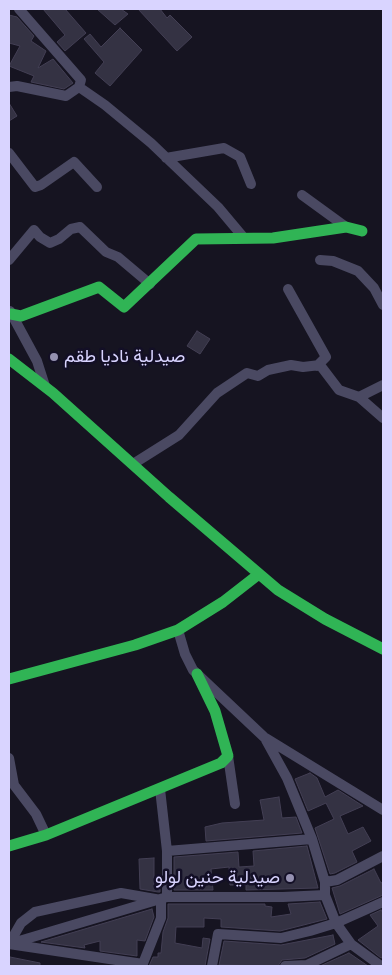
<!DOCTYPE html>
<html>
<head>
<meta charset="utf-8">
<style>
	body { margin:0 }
	#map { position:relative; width:392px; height:975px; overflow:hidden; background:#161421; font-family:"Roboto Condensed",sans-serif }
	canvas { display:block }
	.frame { position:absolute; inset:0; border:10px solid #d9d4ff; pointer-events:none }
</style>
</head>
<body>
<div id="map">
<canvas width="392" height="975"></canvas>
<div class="frame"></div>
</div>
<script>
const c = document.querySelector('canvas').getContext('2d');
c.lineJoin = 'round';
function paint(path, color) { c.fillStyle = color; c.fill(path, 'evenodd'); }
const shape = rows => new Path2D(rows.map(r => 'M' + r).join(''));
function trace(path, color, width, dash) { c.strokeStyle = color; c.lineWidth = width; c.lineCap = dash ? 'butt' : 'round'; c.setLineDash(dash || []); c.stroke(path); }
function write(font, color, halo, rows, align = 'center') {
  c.font = font + ' "Roboto Condensed",Vazirmatn,sans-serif'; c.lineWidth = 5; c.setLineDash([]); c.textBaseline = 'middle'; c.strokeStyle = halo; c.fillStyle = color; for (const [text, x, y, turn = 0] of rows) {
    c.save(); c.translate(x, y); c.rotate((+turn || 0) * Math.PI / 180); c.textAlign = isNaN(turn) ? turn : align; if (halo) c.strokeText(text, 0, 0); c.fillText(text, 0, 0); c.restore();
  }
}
const building = shape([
	[43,9,65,9,86,33,65,51,57,42,65,35,43,9],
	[97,9,121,9,128,14,115,25,97,9],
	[138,9,160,9,167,18,170,15,192,37,177,51,138,9],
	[9,15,17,17,34,36,31,41,46,51,38,68,53,59,73,83,64,89,31,82,34,76,9,66,20,46,9,43,9,15],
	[120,28,142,50,110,86,95,73,104,62,84,39,90,34,101,47,120,28],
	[9,103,17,116,9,121,9,103],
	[197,331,210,339,200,354,187,346,197,331],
	[310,773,317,778,325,797,338,790,363,806,340,816,348,834,363,827,371,841,352,851,357,862,335,873,330,874,315,828,334,819,326,803,308,811,295,779,310,773],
	[279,797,282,818,296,817,302,833,206,841,205,827,222,823,264,820,260,800,279,797],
	[307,846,318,888,246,890,246,885,230,885,229,867,211,869,213,890,174,890,174,857,238,852,239,867,254,866,253,851,307,846],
	[154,858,154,885,160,885,160,892,158,892,140,889,139,859,154,858],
	[374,869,381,883,383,882,383,895,340,914,332,888,340,886,374,869],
	[320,902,327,919,280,931,221,927,221,919,204,918,204,927,176,927,175,943,202,948,203,938,210,939,205,966,149,966,153,957,158,957,158,953,161,953,163,932,168,918,168,904,265,904,265,906,272,907,271,917,291,914,288,904,320,902],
	[152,909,154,917,145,941,137,940,137,956,100,951,100,941,84,945,85,948,41,942,152,909],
	[381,910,383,913,383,957,381,958,358,940,378,926,370,915,381,910],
	[333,935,335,944,305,958,282,960,278,966,219,965,224,941,281,945,333,935],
	[349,953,368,966,320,966,349,953],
	[10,957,40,963,40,966,9,966,10,957]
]);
paint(building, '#343243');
trace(building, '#433f54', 1);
trace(shape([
	[19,9,81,80,79,87],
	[9,87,17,86,66,96,79,87,105,105,151,143,218,207,244,238],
	[9,153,35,187,41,185,74,162,97,187],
	[166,158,224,148,240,157,251,184],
	[302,195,346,227],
	[9,260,34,230,40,237,50,243,59,239,71,229,80,227,106,252,118,257,150,284],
	[320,260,333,261,358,271,374,288,383,305],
	[288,289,326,357,317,366],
	[10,311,37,361,45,386],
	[359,397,383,418],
	[133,464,179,435,217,393,247,373,258,376,268,370,291,365,303,367,320,365,339,390,359,397,383,385],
	[178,630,185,654,193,670,264,737,383,810],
	[266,740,287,778,312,839,325,882,325,895,336,923,351,944,381,966],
	[228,756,235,804],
	[9,758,14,785,36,814,46,835],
	[160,789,167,851,167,897,283,897,325,895],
	[167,851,312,839],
	[325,882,337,880,383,856],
	[9,944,21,923,35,912,121,893,161,900,161,918,142,966],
	[143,964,9,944,167,897],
	[212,966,218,934,281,938,310,931,336,923,383,902],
	[285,966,307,965,351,944]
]), '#4a4962', 10);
trace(shape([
	[11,314,21,316,99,287,124,307,196,239,273,238,346,227,362,231],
	[9,359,53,393,169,497,278,590,325,619,383,649],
	[9,679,135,645,178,630,223,602,259,574],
	[9,846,46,835,221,763,228,756,215,711,197,674]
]), '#30b455', 11);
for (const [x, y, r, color] of [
	[54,357,5,"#9591b1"],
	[290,878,5,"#9591b1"]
]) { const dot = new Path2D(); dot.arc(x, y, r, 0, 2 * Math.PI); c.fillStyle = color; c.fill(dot); trace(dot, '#130f26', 2); }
write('18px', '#d9d4ff', '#130f26', [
	["صيدلية ناديا طقم",64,357],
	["صيدلية حنين لولو",280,878,"right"]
], 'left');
</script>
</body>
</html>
